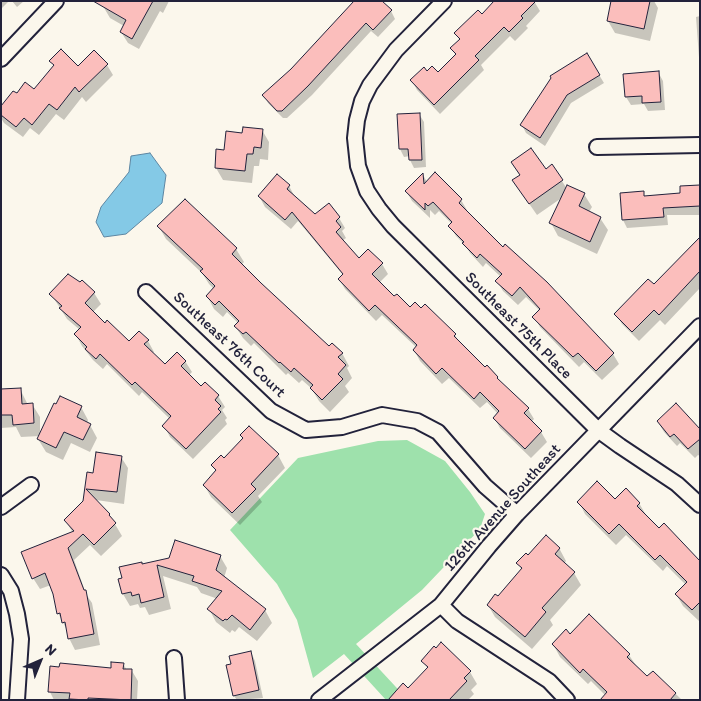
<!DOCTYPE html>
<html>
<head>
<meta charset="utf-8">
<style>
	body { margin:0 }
	#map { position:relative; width:701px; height:701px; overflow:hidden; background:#fbf7ec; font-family:Itim,sans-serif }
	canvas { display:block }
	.frame { position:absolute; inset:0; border:2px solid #22223b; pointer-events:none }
	.north { position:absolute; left:15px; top:636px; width:50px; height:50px; -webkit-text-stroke:4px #fbf7ec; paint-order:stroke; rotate:44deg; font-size:14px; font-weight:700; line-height:20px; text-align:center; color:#22223b }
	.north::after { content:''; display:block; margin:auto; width:18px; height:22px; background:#22223b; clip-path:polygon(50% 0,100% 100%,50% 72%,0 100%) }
</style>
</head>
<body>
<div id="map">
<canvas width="701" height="701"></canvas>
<div class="frame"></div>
<div class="north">N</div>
</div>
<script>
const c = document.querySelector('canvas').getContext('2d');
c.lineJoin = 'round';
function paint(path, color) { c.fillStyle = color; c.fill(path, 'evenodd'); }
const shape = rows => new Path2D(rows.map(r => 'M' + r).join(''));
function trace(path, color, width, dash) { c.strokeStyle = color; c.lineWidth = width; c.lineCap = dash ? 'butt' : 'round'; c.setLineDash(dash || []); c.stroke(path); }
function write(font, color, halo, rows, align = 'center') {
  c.font = font + ' Itim,sans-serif'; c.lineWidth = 4.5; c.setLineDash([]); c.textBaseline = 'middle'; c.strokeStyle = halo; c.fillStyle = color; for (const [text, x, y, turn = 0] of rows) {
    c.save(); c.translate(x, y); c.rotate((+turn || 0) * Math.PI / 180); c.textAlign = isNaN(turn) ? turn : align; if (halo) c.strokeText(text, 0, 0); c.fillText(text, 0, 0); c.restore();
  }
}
paint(shape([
	[407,440,445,461,470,492,485,514,480,529,422,590,356,644,408,700,386,700,344,654,313,678,297,620,277,584,230,530,298,458,378,441]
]), '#9ee1ac');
const water = shape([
	[150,153,166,175,162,203,126,234,104,237,96,222,101,207,129,172,131,156,150,153]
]);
paint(water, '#84c9e6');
trace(water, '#5d86a2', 1);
paint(shape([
	[1,1,9,1,1,9],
	[12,1,24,1,17,7],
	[106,1,169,1,163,13,160,11,139,49,128,43,121,32,124,26,110,18,103,6],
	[374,1,391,11,395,19,378,37,371,31,312,95,287,118,283,118,268,103,264,95],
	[534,1,540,11,526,26,528,28,515,41,510,36,481,65,484,70,440,114,417,90,412,80,427,73,438,73,456,56,452,48,460,41,456,33,482,16],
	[613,1,654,1,658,8,650,41,615,33,608,21],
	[700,16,700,71,696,17],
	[587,55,604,83,571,103,545,146,526,133,522,125],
	[51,61,78,68,107,65,113,75,86,102,82,97,64,120,56,114,39,135,30,128,23,137,4,123,1,118,1,108,17,95,34,91,54,66],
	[658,72,663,81,665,110,648,111,644,104,631,105,626,97],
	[419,114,424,122,426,167,414,168,410,160,410,156,404,157,400,149],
	[262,130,269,142,268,160,260,159,259,166,254,166,252,183,223,180,216,168,225,151,243,134],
	[512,162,562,181,567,189,584,194,592,207,589,212,600,218,608,230,597,254,558,236,551,223,563,197,537,215,521,192,520,176],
	[423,175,427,182,461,200,467,210,465,211,613,354,619,364,602,380,584,362,579,367,540,327,534,317,540,311,526,297,518,305,503,291,497,281,501,277,486,263,483,267,470,253,465,245,456,236,450,226,452,224,439,211,435,215,430,210,430,218,412,201,406,191],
	[277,176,289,186,295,197,315,216,339,218,345,228,342,231,346,238,342,241,359,260,382,264,388,274,379,283,394,298,410,309,421,309,442,322,455,335,460,344,485,368,497,378,528,409,534,419,531,422,541,432,547,442,531,458,500,428,494,418,498,414,487,402,480,408,449,378,442,384,420,361,414,350,417,348,382,315,376,321,345,289,339,279,343,275,298,221,291,229,265,207,259,196],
	[699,180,700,180,700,215,667,215,668,225,627,228,623,220,643,193,645,197,682,195,699,187],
	[185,200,236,249,244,262,241,265,329,348,342,353,349,366,347,368,352,378,345,386,349,392,330,412,319,401,311,388,302,380,299,383,288,373,286,375,254,343,251,346,243,338,235,326,238,323,227,312,223,317,214,309,207,296,214,289,209,284,202,273,166,239,159,227],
	[700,246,700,288,665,325,660,320,639,341,622,324,616,314,654,286],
	[82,281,94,293,101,304,92,313,105,325,129,343,148,341,154,352,152,354,165,366,185,361,192,372,189,375,201,388,218,396,225,407,222,410,227,418,225,420,227,424,193,459,170,437,164,426,170,419,142,392,139,396,107,364,103,369,93,360,82,346,76,335,80,330,67,319,51,294,80,284],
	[20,389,28,405,32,404,40,417,40,435,81,407,88,420,87,423,90,425,97,438,90,452,71,443,63,460,46,452,38,439,40,436,21,437,16,427,1,428,1,390],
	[658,422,700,430,700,456,698,455,695,458,680,443,677,446,664,432],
	[249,428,278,455,285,468,258,496,262,502,240,525,211,497,204,485,216,472,213,465,224,460,244,439],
	[121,457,128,468,124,504,96,500,109,514,122,536,101,556,90,545,74,560,86,594,92,603,100,645,75,650,69,638,67,630,58,613,51,585,40,589,33,578,73,533,65,520,85,502,88,474,94,474],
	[615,500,639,503,646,515,645,516,700,562,699,621,683,606,676,594,686,585,667,566,663,571,626,535,616,545,585,514,579,502],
	[559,548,566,561,564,564,574,573,581,585,550,620,553,625,532,649,495,617,488,605,498,598,522,570,518,563,528,557],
	[220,556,227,568,224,578,265,610,272,623,257,641,239,627,235,632,232,630,230,633,216,622,209,609,218,599,201,593,197,587,163,576,171,609,149,615,145,607,140,608,138,604,130,606,123,594,142,565],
	[589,616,629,655,637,667,647,678,653,672,682,700,610,700,591,681,588,684,560,657,553,644,570,636],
	[251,652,255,661,263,698,237,700,234,696],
	[423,661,470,672,477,684,471,690,474,694,468,700,398,700,428,669],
	[123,664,127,670,132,671,138,681,137,700,54,700,50,692]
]), '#0003');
const building = shape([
	[93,1,153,1,132,39,120,32,126,20,93,1],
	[354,1,382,1,392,10,373,30,366,23,308,86,282,111,277,111,262,95,291,69,354,1],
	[494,1,536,1,521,16,523,18,509,32,504,27,475,56,479,60,434,105,410,80,424,67,427,71,432,66,438,72,456,54,450,48,460,39,454,33,478,10,482,14,494,1],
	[611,1,650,1,644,29,607,21,611,1],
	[61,49,78,66,94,50,108,64,79,92,75,87,57,110,49,104,32,125,24,118,16,127,1,115,1,106,13,91,17,93,25,82,34,89,54,65,49,61,61,49],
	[587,53,600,75,567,95,540,138,520,125,551,78,550,76,587,53],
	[659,71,661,102,642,103,642,96,625,97,623,74,659,71],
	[420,113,422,160,409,160,408,149,399,149,397,114,420,113],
	[243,127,263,129,261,148,254,147,253,154,247,154,245,171,215,168,216,149,224,150,226,131,242,133,243,127],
	[531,148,546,169,552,164,563,180,529,204,512,180,520,175,511,162,531,148],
	[435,172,462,199,459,203,503,247,505,244,547,282,614,353,596,371,578,353,573,357,532,317,540,309,520,287,512,296,495,281,502,274,480,254,477,258,462,243,464,242,448,226,452,222,433,202,428,206,425,203,425,210,405,191,423,173,424,184,435,172],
	[277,174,290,185,287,189,315,214,329,203,340,217,336,221,341,227,336,232,359,258,368,249,383,263,372,274,394,296,397,294,410,307,415,302,421,308,425,304,456,334,454,336,485,367,487,365,498,377,497,378,529,408,524,413,542,431,525,449,493,418,499,411,480,392,474,399,442,368,436,374,413,350,417,345,375,305,369,311,338,279,343,274,292,212,285,220,258,196,277,174],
	[567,185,585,193,579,206,601,217,590,242,549,223,567,185],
	[700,185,700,206,663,208,664,217,622,220,620,193,644,191,644,196,680,193,680,186,700,185],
	[185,199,237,248,232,254,261,283,329,346,332,343,343,353,338,357,346,365,338,374,343,379,322,400,310,388,313,385,294,368,291,372,280,362,279,363,246,332,243,334,234,326,239,321,219,301,215,305,206,296,215,286,200,271,203,269,157,226,185,199],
	[700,237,700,271,659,315,654,310,632,332,614,314,648,279,654,284,700,237],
	[68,274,80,282,82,280,95,292,85,303,105,323,107,320,129,341,139,331,149,340,144,344,165,364,177,352,186,361,181,366,201,386,205,382,219,395,215,400,221,406,218,409,221,412,186,449,162,426,171,416,135,382,132,385,100,354,96,359,85,349,87,347,74,334,81,327,59,308,62,306,49,294,68,274],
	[21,388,22,404,33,403,34,423,13,425,12,415,1,415,1,389,21,388],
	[60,396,82,406,77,417,91,424,83,440,64,432,56,448,37,439,54,403,56,404,60,396],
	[676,403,700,429,700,439,688,449,674,434,670,437,657,421,676,403],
	[249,426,279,454,251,484,256,489,232,513,203,485,216,470,211,465,221,455,224,458,243,438,240,435,249,426],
	[96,452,122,456,117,492,86,489,110,514,109,515,116,523,94,545,83,534,68,548,84,590,86,590,94,634,68,639,65,622,62,623,60,613,57,614,53,594,45,573,32,579,21,552,74,531,64,520,83,501,87,472,93,473,96,452],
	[597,481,615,499,626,488,640,503,637,506,659,528,664,523,700,561,700,602,692,610,675,594,687,582,660,555,655,560,619,524,609,534,577,502,597,481],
	[546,535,560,548,555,554,575,572,542,608,546,612,525,637,487,605,495,594,498,596,522,568,516,563,526,553,528,555,546,535],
	[175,540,221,555,216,570,266,609,250,630,232,615,227,620,225,619,223,621,207,609,222,591,192,581,194,576,157,565,164,597,141,603,139,594,132,596,131,592,122,594,118,579,122,578,119,567,142,562,142,564,169,558,175,540],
	[589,614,630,654,627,657,647,676,653,671,676,693,670,700,600,700,607,692,583,669,580,673,552,644,566,629,570,634,589,614],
	[441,642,471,671,464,678,467,681,449,700,388,700,403,683,408,688,428,667,421,661,434,646,436,648,441,642],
	[251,651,259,690,233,696,226,665,231,664,229,656,251,651],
	[111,662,124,663,123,669,132,669,131,700,88,698,88,700,69,699,70,693,48,692,50,666,59,667,60,663,111,668,111,662]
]);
paint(building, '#fbbebc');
trace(building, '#22223b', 1);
const street = shape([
	[444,1,396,50,370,85,362,101,357,120,355,138,358,166,367,191,379,209,393,226,598,430,620,446,677,484,700,505],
	[1,59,56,1],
	[597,147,700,145],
	[146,292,271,411,306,430,342,427,382,415,417,421,438,432,485,486,517,514],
	[1,507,31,485],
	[1,575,11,591,17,614,21,639,17,700],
	[441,605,457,621,549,681,567,700],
	[174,658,177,700],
	[319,700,441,605,489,546,517,514,700,326]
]);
trace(street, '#22223b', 18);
trace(street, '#fbf7ec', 14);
write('16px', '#22223b', '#fbf7ec', [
	["Southeast 75th Place",518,326,45],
	["Southeast 76th Court",229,345,43],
	["126th Avenue Southeast",503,508,-48]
]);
</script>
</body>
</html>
